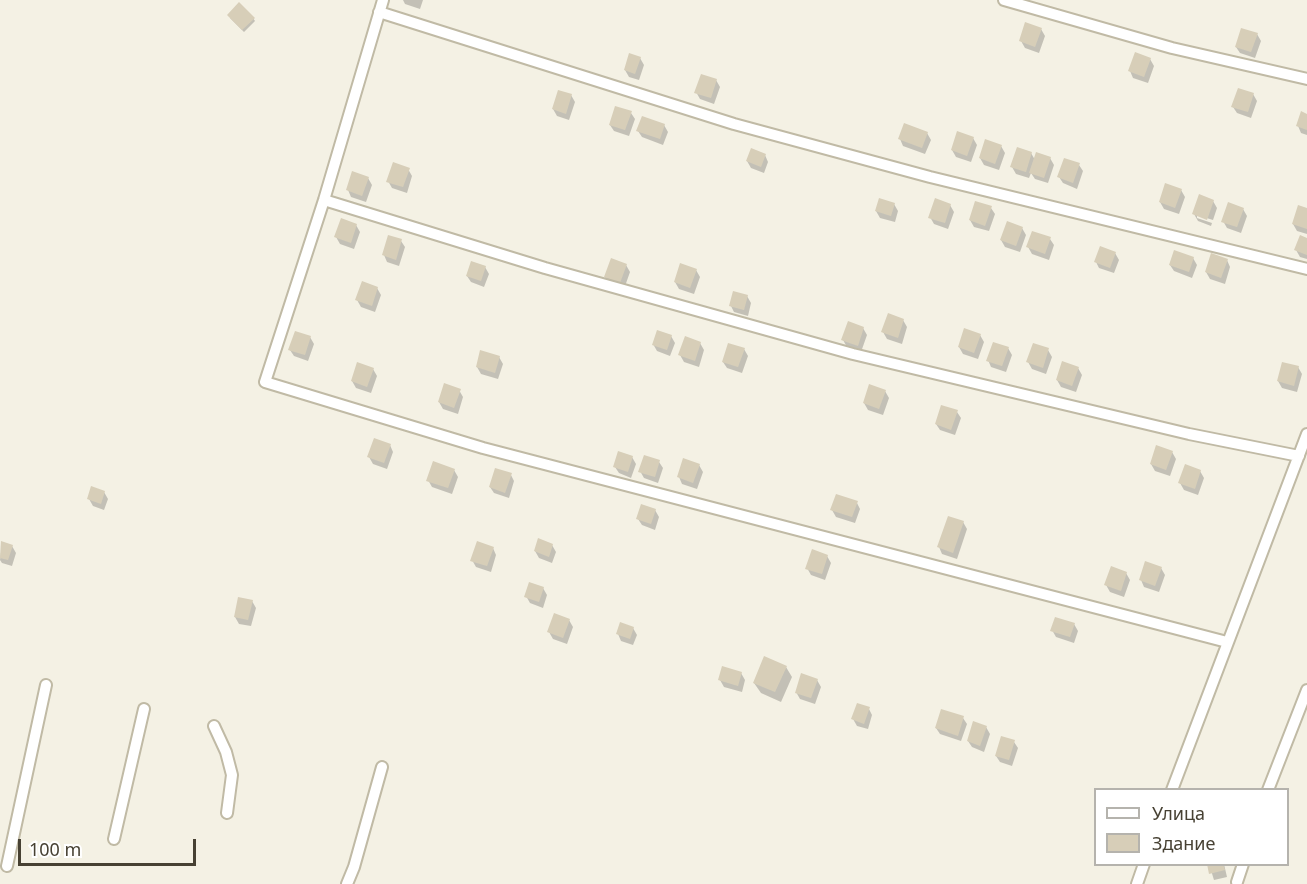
<!DOCTYPE html>
<html>
<head>
<meta charset="utf-8">
<style>
	body { margin:0 }
	#map { position:relative; width:1307px; height:884px; overflow:hidden; background:#f4f1e4; font-family:"Noto Sans",sans-serif }
	canvas { display:block }
	.legend { position:absolute; left:1094px; top:788px; width:195px; height:78px; box-sizing:border-box; background:#fff; border:2px solid #b5b3ad; margin:0; padding:8px 10px; list-style:none; font-size:18px; color:#474133 }
	.legend li { display:flex; align-items:center; gap:12px; height:30px }
	.legend b { width:30px; border:2px solid #b5b3ad }
	.scale { position:absolute; left:18px; top:839px; width:178px; height:27px; box-sizing:border-box; border:3px solid #474133; border-top:0; padding-left:8px; font-size:18px; line-height:21px; white-space:nowrap; color:#474133; -webkit-text-stroke:4px #fff; paint-order:stroke }
</style>
</head>
<body>
<div id="map">
<canvas width="1307" height="884"></canvas>
<ul class="legend">
<li><b style="height:8px;background:#fff"></b>Улица</li>
<li><b style="height:16px;background:#d7ceb8"></b>Здание</li>
</ul>
<div class="scale">100 m</div>
</div>
<script>
const c = document.querySelector('canvas').getContext('2d');
c.lineJoin = 'round';
function paint(path, color) { c.fillStyle = color; c.fill(path, 'evenodd'); }
const shape = rows => new Path2D(rows.map(r => 'M' + r).join(''));
function trace(path, color, width, dash) { c.strokeStyle = color; c.lineWidth = width; c.lineCap = dash ? 'butt' : 'round'; c.setLineDash(dash || []); c.stroke(path); }
paint(shape([
	[403,0,423,0,420,9,405,4],
	[230,18,253,18,255,21,244,32],
	[1041,29,1045,36,1039,53,1025,48,1021,41],
	[1257,34,1261,41,1255,58,1240,53,1236,47],
	[640,58,644,65,639,80,629,77,625,70],
	[1150,59,1154,66,1148,83,1133,78,1130,71],
	[716,80,720,87,714,104,700,99,696,92],
	[1253,94,1257,101,1251,118,1237,113,1233,107],
	[571,95,575,102,569,120,557,116,553,109],
	[631,113,635,119,629,136,614,131,610,125],
	[1307,115,1307,135,1301,133,1298,126],
	[664,125,668,132,663,145,642,137,638,131],
	[927,133,931,140,925,154,903,146,900,139],
	[973,138,977,145,971,162,956,157,952,150],
	[1001,146,1005,153,999,170,984,165,980,158],
	[1031,153,1035,160,1050,158,1054,165,1048,183,1035,179,1031,173,1029,178,1016,174,1012,167],
	[765,155,768,162,764,173,751,168,747,161],
	[1079,165,1083,171,1077,189,1063,183,1059,177],
	[408,169,412,176,407,193,392,188,388,181],
	[368,178,372,185,366,202,351,197,348,190],
	[1181,190,1185,197,1179,214,1164,209,1160,202],
	[1213,201,1217,208,1213,220,1197,215,1197,218,1212,223,1211,226,1198,221,1194,214],
	[894,204,898,211,895,222,880,218,876,211],
	[950,205,954,212,948,229,934,224,930,217],
	[991,208,995,214,989,231,974,227,970,220],
	[1243,209,1247,216,1241,233,1227,228,1223,221],
	[1307,210,1307,234,1297,231,1293,224],
	[356,225,360,232,354,249,340,244,336,237],
	[1022,228,1026,235,1020,252,1005,247,1001,240],
	[1050,239,1054,245,1049,260,1032,254,1028,247],
	[1307,239,1307,259,1300,257,1296,250],
	[401,241,405,247,399,266,387,262,384,255],
	[1115,253,1119,260,1114,273,1099,268,1096,262],
	[1193,258,1197,265,1192,278,1174,271,1170,265],
	[1227,260,1230,267,1225,284,1210,279,1206,272],
	[626,265,630,272,624,289,609,284,605,277],
	[485,267,489,274,484,287,471,282,467,276],
	[696,270,700,277,694,294,679,289,675,282],
	[377,288,381,295,375,312,361,307,357,300],
	[747,296,751,303,748,316,734,312,731,306],
	[903,320,907,327,902,344,887,339,883,332],
	[863,328,867,335,861,352,847,347,843,340],
	[980,335,984,342,978,359,963,354,959,347],
	[671,336,675,343,670,356,657,351,653,344],
	[310,337,314,344,308,361,294,356,290,350],
	[700,343,704,350,699,367,684,362,680,355],
	[1008,348,1012,355,1006,372,991,367,988,360],
	[744,349,748,356,742,373,727,368,723,362],
	[1048,350,1052,357,1046,374,1032,369,1028,362],
	[499,357,503,364,498,379,481,374,477,367],
	[1298,367,1302,374,1297,392,1282,388,1278,381],
	[1078,368,1082,375,1076,392,1061,387,1057,380],
	[373,369,377,376,371,393,356,388,352,381],
	[459,390,463,397,458,414,443,409,439,402],
	[885,391,889,398,883,415,868,410,864,403],
	[957,412,961,418,955,435,940,430,936,424],
	[390,445,393,452,387,469,373,464,369,457],
	[1172,452,1176,459,1170,476,1155,471,1151,464],
	[632,457,636,464,631,478,619,473,615,467],
	[659,462,663,468,658,483,644,478,640,471],
	[699,465,703,472,697,489,682,484,679,477],
	[454,470,458,477,452,494,432,487,428,480],
	[1200,471,1204,478,1198,495,1184,490,1180,483],
	[511,475,514,481,509,498,494,493,490,487],
	[104,492,108,499,104,510,93,506,89,499],
	[857,503,860,509,855,523,836,517,832,510],
	[655,510,659,517,655,530,642,525,638,519],
	[963,522,967,529,957,559,942,554,939,547],
	[2,543,12,546,16,553,12,566,2,563,0,560],
	[552,545,556,552,552,563,539,558,535,551],
	[493,548,496,555,491,572,476,567,472,560],
	[827,556,831,563,825,580,811,575,807,568],
	[1161,568,1165,575,1159,592,1144,587,1141,580],
	[1126,573,1130,580,1124,597,1110,592,1106,585],
	[543,588,547,595,543,608,530,603,526,596],
	[252,601,256,608,251,626,239,624,235,617],
	[569,620,573,627,567,644,553,639,549,632],
	[1074,624,1078,631,1074,643,1056,637,1052,630],
	[633,628,637,635,633,645,621,641,618,634],
	[786,667,792,677,781,702,761,693,754,683],
	[741,673,745,680,742,692,724,687,720,680],
	[817,680,821,687,815,704,800,699,796,692],
	[869,709,872,715,868,729,857,726,853,719],
	[963,718,967,724,961,741,940,734,936,728],
	[986,727,990,734,984,752,972,747,968,741],
	[1014,742,1018,748,1012,766,1000,762,996,756],
	[1209,864,1224,864,1227,877,1214,880]
]), '#0003');
paint(shape([
	[239,2,255,18,242,30,227,15],
	[1025,22,1042,28,1035,47,1019,41],
	[1241,28,1258,33,1251,52,1235,47],
	[1135,52,1151,58,1144,77,1128,71],
	[629,53,641,57,635,74,624,70],
	[701,74,717,79,711,98,694,93],
	[1238,88,1254,93,1248,112,1231,107],
	[558,90,572,94,566,114,552,109],
	[615,106,632,111,625,130,609,125],
	[1301,111,1307,114,1307,130,1296,126],
	[642,116,665,124,660,139,636,131],
	[904,123,928,132,922,148,898,139],
	[957,131,974,137,967,156,951,150],
	[985,139,1002,145,995,164,979,158],
	[1017,147,1032,152,1026,172,1010,167],
	[751,148,766,154,761,167,746,161],
	[1036,152,1051,157,1044,178,1029,173],
	[1064,158,1080,163,1073,183,1057,177],
	[393,162,410,168,403,187,386,182],
	[352,171,369,177,362,196,346,190],
	[1165,183,1182,189,1175,208,1159,202],
	[1199,194,1214,200,1207,220,1192,214],
	[879,198,895,203,891,216,875,211],
	[935,198,951,204,945,223,928,218],
	[975,201,992,206,985,226,969,220],
	[1228,202,1244,208,1237,227,1221,222],
	[1298,205,1307,208,1307,229,1292,224],
	[341,218,357,224,351,243,334,237],
	[1007,221,1023,227,1016,246,1000,240],
	[1032,231,1051,237,1045,254,1026,247],
	[388,235,402,239,396,260,382,255],
	[1300,235,1307,238,1307,255,1294,250],
	[1100,246,1116,252,1110,268,1094,262],
	[1174,250,1194,257,1189,272,1169,265],
	[1211,253,1228,259,1221,278,1205,272],
	[611,258,627,264,620,283,604,277],
	[471,261,486,266,481,281,466,276],
	[680,263,697,269,690,288,674,282],
	[362,281,378,287,372,306,355,300],
	[733,291,748,295,744,310,729,306],
	[888,313,904,319,898,338,881,332],
	[848,321,864,327,858,346,841,340],
	[964,328,981,334,974,353,958,347],
	[657,330,672,335,667,350,652,345],
	[295,331,311,336,305,355,288,350],
	[685,336,701,342,695,361,678,355],
	[993,342,1009,347,1002,366,986,361],
	[728,343,745,348,738,367,722,362],
	[1033,343,1049,348,1043,368,1026,362],
	[480,350,500,356,495,373,476,367],
	[1062,361,1079,367,1072,386,1056,380],
	[357,362,374,368,367,387,351,381],
	[1282,362,1299,366,1294,386,1277,381],
	[444,383,461,389,454,408,438,402],
	[869,384,886,390,879,409,863,403],
	[941,405,958,410,951,430,935,424],
	[374,438,391,444,384,463,367,457],
	[1156,445,1173,451,1166,470,1150,464],
	[618,451,633,456,628,472,613,467],
	[644,455,660,460,655,477,638,472],
	[683,458,700,464,693,483,677,477],
	[433,461,455,469,448,488,426,481],
	[1185,464,1201,470,1195,489,1178,483],
	[495,468,512,473,505,493,489,487],
	[91,486,105,491,101,504,87,499],
	[836,494,858,501,852,517,830,510],
	[641,504,656,509,651,524,636,519],
	[948,516,964,521,953,553,937,547],
	[538,538,553,544,549,557,534,551],
	[1,541,13,545,8,560,0,558],
	[477,541,494,547,487,566,470,561],
	[812,549,828,555,822,574,805,569],
	[1145,561,1162,567,1155,586,1139,580],
	[1111,566,1127,572,1121,591,1104,585],
	[529,582,544,587,539,602,524,597],
	[238,597,253,600,248,620,234,617],
	[554,613,570,619,563,638,547,632],
	[1055,617,1075,623,1070,637,1050,631],
	[620,622,634,627,630,639,616,634],
	[764,656,787,666,775,692,753,683],
	[722,666,742,672,738,686,718,680],
	[801,673,818,679,811,698,795,693],
	[857,703,870,707,864,724,851,719],
	[941,709,964,716,958,736,935,728],
	[973,721,987,726,980,746,967,741],
	[1001,736,1015,740,1009,760,995,756],
	[1207,864,1223,864,1225,870,1209,874]
]), '#d7ceb8');
const minor = shape([
	[383,0,324,200,265,382,483,448,1227,642],
	[1004,0,1172,48,1307,79],
	[379,12,734,124,930,177,1307,269],
	[324,200,545,268,853,354,1189,434,1299,456],
	[214,726,226,752,232,775,227,813],
	[1172,790,1307,434],
	[1268,790,1307,690],
	[114,839,144,709],
	[7,866,46,685],
	[1237,882,1243,864],
	[347,884,354,867,382,767],
	[1137,884,1144,864]
]);
trace(minor, '#c0baa5', 14);
trace(minor, '#fff', 10);
</script>
</body>
</html>
